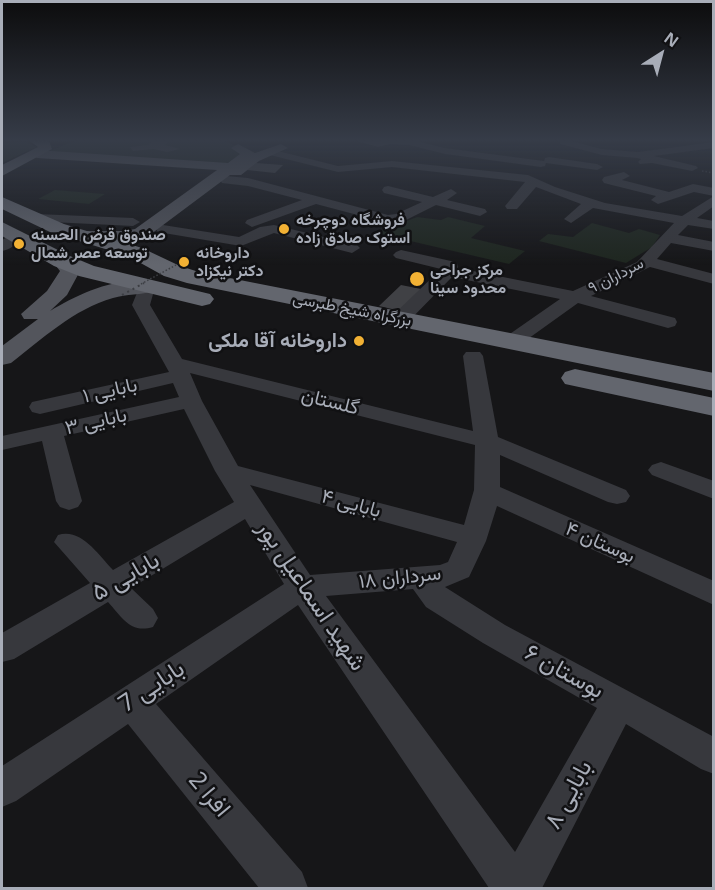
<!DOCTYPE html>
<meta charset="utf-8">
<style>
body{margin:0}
#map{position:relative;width:715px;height:890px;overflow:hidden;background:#161618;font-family:"Noto Sans",sans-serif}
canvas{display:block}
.frame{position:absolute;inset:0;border:3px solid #a8adb8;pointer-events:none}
.north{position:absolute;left:631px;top:24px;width:60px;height:60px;-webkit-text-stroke:4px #111113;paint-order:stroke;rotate:36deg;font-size:16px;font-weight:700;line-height:24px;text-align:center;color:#a8adb8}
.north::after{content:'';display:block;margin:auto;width:21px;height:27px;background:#a8adb8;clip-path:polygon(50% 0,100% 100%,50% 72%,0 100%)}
</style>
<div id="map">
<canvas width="715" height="890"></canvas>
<div class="frame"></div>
<div class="north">N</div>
</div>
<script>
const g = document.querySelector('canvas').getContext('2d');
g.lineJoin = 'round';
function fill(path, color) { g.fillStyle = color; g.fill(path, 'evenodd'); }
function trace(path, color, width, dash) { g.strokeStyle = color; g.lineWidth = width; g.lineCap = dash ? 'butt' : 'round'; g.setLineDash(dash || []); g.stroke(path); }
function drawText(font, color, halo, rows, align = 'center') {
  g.font = font + ' "Noto Sans",Vazirmatn,sans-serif'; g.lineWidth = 5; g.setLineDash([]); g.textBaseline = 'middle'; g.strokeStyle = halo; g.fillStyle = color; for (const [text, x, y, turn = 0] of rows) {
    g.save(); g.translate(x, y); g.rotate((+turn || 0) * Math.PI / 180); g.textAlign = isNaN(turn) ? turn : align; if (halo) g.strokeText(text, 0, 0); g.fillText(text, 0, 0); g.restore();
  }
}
fill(new Path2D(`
 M75,141H224L246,150L229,166L46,152Z
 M26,142L37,147L2,163V143Z
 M55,190L105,194L89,204L38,199Z
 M417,217L441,220L448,217L485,226L471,238L525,251L509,264L376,233Z
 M592,223L629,233L639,229L660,235L652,247L626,263L539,241L548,234L573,237Z`), '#1e261f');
fill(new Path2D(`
 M152,141H169L165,145L180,149L167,152L153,149L133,151L130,147L148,145Z
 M357,141H378L390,144L378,147Z
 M256,163L283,165L275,173L247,170Z
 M401,285L426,290L405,312L379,306Z`), '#404145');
trace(new Path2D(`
 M702,171L714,173`), '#3d3f44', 1.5, [1.5, 2]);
fill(new Path2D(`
 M380,141H416L445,148L544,161L545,158L549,157L597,164L603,167L597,170L546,163L545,166L541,167L445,154L409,145L385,144Z
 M560,141H571L602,149L638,152L714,142V148L654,156L696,166L698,168L692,171L652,163L640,164L638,162L641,159L637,158L602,155L560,144Z
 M270,149L338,166L392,161L528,175L555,187L605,203L682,216L714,196V206L697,218L714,221V229L688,225L678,235L714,242V251L671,243L657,259L714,274V284L650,267L591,296L675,318L677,322L675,326L668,328L578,303L518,346H504L501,342L504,338L560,299L452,277L406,324H392L390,320L392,316L441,269L396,258L393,255L396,252L401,250L451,261L457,263L458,268L573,291L637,262L674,223L593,208L571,223L564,219L581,204L536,187L517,209H507L505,206L525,182L392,167L338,172L266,154L265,152Z
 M624,172L630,176L622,180L669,192L693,184L714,188V196L694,192L658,204L651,200L656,196L604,183L602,180L604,177Z
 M226,176L248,178L388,215L396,214L422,202L384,193L382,190L384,187L388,186L433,197L451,189L457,193L447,200L485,209L487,212L480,216L436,205L404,221L388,223L316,204L252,227L245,223L247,220L302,200L248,186L222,183L220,180Z
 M36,214L133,218L140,222L133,226L31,221L29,218Z
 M163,225L239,237L260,227L274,225L357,245L360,248L352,253L274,233L241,246L158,232L156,229L158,226Z
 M16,232L23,236C18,243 10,250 2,251V240Z
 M147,282L153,283L155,287L150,305L182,359L473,431L463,356L466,352H480L483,356L498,437L626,490L630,496L626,502L617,504L608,502L500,455V487L714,581V605L497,506L486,541L469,577L445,587L505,625L714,737V774L701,769L626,724L542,888H489L298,605L156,704L302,872L308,888H259L128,724L16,801L2,807V766L284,584L245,519L131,588L153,609L158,618L153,627C130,634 122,617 108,602L14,659L2,662V633L90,583L54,542L58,535C82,528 98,555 113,570L234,502L215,471L184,409L64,436L82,501L78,507L69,510L60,507L56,501L42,441L2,450V436L179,397L173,383L40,414L32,412L29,407L32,402L169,372L132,305L141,283ZM190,373L475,445L474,490L464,525L238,466L202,401ZM250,485L457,542L448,562L440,565L310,575ZM413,589L426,607L483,643L597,708L515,852L326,596Z
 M661,462L714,481V499L652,475L648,470L652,465Z`), '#37383d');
fill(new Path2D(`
 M238,144L255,153L281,144L288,148L259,161L241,175H230L147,237L123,243L83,241L77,240L74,236L77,232L83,231H123L135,229L217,170L37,158L30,154L37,150L228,163L240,154L231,148Z
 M62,255L69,257L80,271L67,295L50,311C78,294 121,274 154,283L158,287L154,291C141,295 127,294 113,298C74,309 42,339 11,363L2,365V346L38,319H24L21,314L47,291L60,271L52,261L55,257Z`), '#53555c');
fill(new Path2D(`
 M30,141H49L52,149L2,176V165L38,147Z
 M2,197L64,224L142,248L180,266L199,272L714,373V391L187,283L164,276L128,256L50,232L2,209Z
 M2,222L70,256L94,266L210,294L214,299L210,304L202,306L79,276L54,266L2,236Z
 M575,369L714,398V416L565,384L561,378L565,372Z`), '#63666e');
trace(new Path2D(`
 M141,284L176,265`), '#3d3f44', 1.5, [1.5, 2]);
trace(new Path2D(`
 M122,295L144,283`), '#3d3f44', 2, [2, 4]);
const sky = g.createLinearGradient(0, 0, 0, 265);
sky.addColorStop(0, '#0c0c0d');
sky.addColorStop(0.53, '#363c48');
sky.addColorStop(1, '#363c4800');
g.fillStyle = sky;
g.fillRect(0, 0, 715, 265);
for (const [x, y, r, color] of [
 [284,229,6,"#f2b134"],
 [19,244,6,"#f2b134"],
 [184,262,6,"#f2b134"],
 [417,279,8,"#f2b134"],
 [359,341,6,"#f2b134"]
]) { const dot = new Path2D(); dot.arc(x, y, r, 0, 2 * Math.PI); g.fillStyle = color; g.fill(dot); trace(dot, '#111113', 2); }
drawText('bold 16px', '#a8adb8', '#111113', [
 ["فروشگاه دوچرخه",296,220],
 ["استوک صادق زاده",296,238],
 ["صندوق قرض الحسنه",31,235],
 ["توسعه عصر شمال",31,253],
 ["داروخانه",196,253],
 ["دکتر نیکزاد",196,271],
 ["مرکز جراحی",430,270],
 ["محدود سینا",430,288]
], 'left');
drawText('16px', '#a8adb8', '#111113', [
 ["سرداران ۹",616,276,-27],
 ["بزرگراه شیخ طبرسی",352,310,11]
]);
drawText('bold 20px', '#a8adb8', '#111113', [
 ["داروخانه آقا ملکی",347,341]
], 'right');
drawText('20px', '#a8adb8', '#111113', [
 ["بابایی ۱",110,391,-13],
 ["گلستان",330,402,14],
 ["بابایی ۳",96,422,-13],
 ["بابایی ۴",351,504,15],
 ["بوستان ۴",600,543,24],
 ["سرداران ۱۸",400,578,-6]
]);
drawText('24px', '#a8adb8', '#111113', [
 ["بابایی ۵",126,577,-30],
 ["شهید اسماعیل پور",311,596,56],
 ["بوستان ۶",564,672,29],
 ["بابایی 7",152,687,-34],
 ["افرا 2",209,795,50],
 ["بابایی ۸",569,795,-62]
]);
</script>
